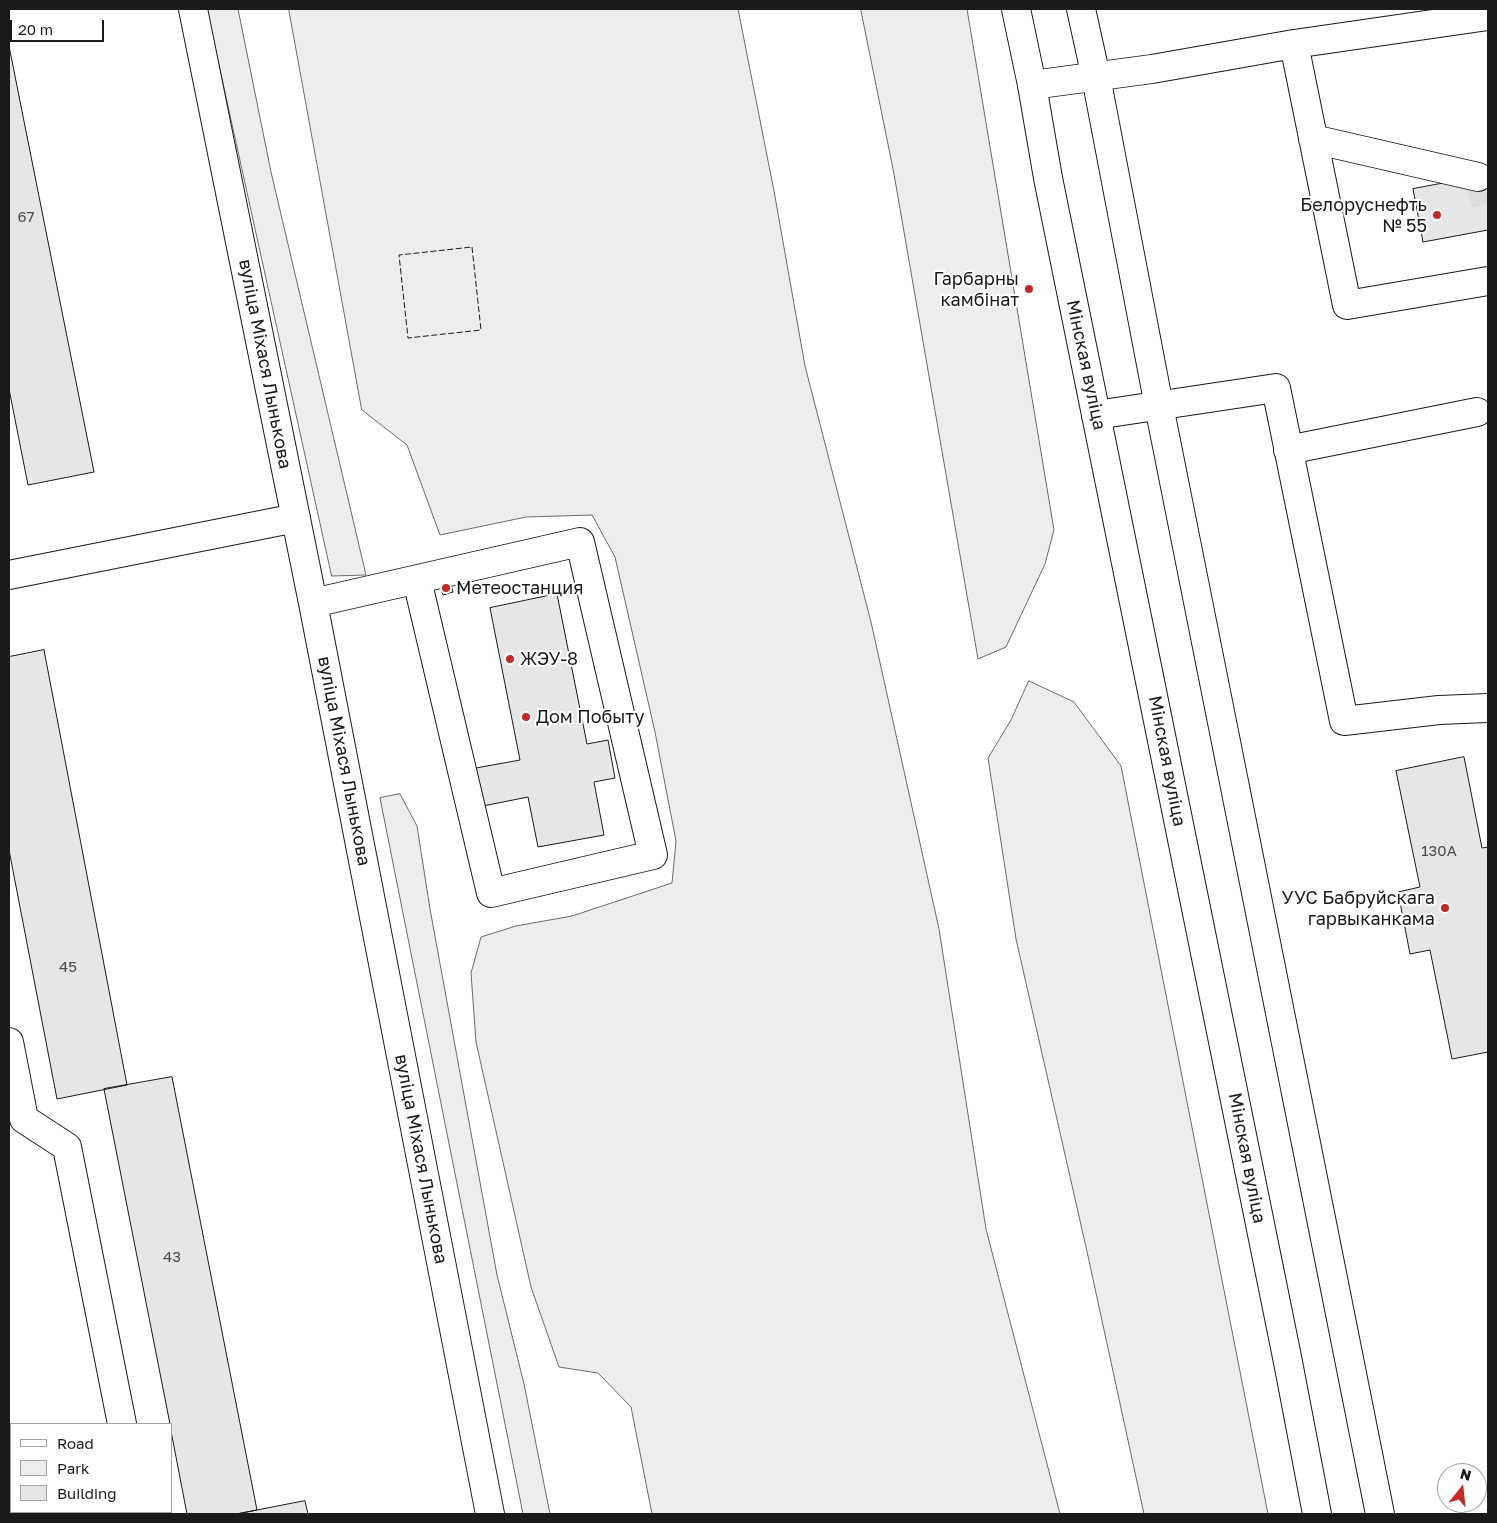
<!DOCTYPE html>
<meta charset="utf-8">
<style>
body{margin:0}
#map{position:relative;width:1497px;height:1523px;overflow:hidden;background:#fff;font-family:"Golos Text",sans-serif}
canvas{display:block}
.frame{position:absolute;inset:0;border:10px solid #1a1a1a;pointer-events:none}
.legend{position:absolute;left:10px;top:1423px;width:162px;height:90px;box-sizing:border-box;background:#fff;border:1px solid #a3a3a3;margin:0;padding:6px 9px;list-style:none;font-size:15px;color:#1a1a1a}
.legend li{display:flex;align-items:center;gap:10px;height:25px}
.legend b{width:25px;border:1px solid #a3a3a3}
.north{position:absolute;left:1437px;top:1463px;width:50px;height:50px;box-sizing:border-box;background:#fff;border:1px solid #a3a3a3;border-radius:50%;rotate:16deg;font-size:14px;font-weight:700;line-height:20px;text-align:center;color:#1a1a1a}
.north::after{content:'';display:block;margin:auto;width:18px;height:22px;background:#c62828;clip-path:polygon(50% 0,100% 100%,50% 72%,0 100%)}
.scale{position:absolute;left:10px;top:20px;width:94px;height:22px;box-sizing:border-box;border:2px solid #1a1a1a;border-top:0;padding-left:6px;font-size:15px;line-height:18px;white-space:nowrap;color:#1a1a1a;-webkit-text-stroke:4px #fff;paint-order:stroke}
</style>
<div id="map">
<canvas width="1497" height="1523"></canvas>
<div class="frame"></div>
<ul class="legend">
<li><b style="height:6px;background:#fff"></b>Road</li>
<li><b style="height:14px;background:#ededed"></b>Park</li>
<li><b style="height:14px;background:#e6e6e6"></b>Building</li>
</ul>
<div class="north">N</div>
<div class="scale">20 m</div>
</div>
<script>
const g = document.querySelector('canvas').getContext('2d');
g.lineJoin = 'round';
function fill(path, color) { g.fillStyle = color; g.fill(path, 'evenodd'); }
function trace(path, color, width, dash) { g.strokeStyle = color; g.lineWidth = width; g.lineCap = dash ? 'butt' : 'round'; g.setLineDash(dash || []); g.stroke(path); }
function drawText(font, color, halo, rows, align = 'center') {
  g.font = font + ' "Golos Text",sans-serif'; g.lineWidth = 4; g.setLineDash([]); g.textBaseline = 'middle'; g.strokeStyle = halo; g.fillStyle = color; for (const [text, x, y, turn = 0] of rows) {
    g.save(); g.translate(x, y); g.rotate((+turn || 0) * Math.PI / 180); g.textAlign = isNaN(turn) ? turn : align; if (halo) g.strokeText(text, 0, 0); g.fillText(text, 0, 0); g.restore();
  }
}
const green = new Path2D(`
 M207,9H238L271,172L366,575L332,576Z
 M289,9H738L774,191L805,366L871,622L939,929L986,1229L1060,1514H652L631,1407L598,1373L559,1367L531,1287L476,1042L471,973L481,937L516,926L572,916L672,883L676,841L655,732L615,557L592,515L526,517L440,535L407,445L362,410Z
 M861,9H967L1054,530L1045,564L1006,647L978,659L894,174Z
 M1029,681L1074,702L1121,766L1268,1514H1144L1086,1247L1016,939L988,758L1011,720Z
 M400,794L417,826L430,909L497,1275L524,1384L550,1514H523L380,798Z`);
fill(green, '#ededed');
trace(green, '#6a6a6a', 1);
const building = new Path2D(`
 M9,46L94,472L28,485L9,389Z
 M1488,175V230L1423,242L1413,189Z
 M450,581L453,592L443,595L439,584Z
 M557,594L587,744L608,740L615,778L594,782L604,835L538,847L528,797L483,806L476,768L520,760L490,608Z
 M44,650L127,1085L57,1099L9,850V657Z
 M1464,757L1482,848L1488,847V1052L1452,1059L1430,950L1410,954L1398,892L1420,887L1396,771Z
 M172,1077L257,1510L236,1514H187L171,1431V1424H170L104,1089Z
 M305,1501L308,1514H237L257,1510Z`);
fill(building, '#e6e6e6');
trace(building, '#1a1a1a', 1);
trace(new Path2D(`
 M1478,177L1488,211`), '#ddd', 28, [28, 14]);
const minor = new Path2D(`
 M193,9L313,603L490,1514
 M1294,44L1347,305L1488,281
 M1032,85L1152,69L1294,44L1488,16
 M1313,139L1478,177
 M1096,415L1276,388L1344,721L1439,710L1488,708
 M1288,450L1477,412
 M9,575L296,518
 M313,603L580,542L653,855L491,893L417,580
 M9,1042L24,1119L67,1147L122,1424
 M139,1512V1514`);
const major = new Path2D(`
 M1016,9L1032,85L1048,178L1288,1362L1317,1514
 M1081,9L1096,77L1159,406L1380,1514`);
trace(minor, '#1a1a1a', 30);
trace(major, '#1a1a1a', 30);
trace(minor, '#fff', 28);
trace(major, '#fff', 28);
trace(new Path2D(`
 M472,247L481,330L408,338L399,255Z`), '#1a1a1a', 1, [6, 2.5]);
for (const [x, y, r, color] of [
 [1437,215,5,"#c62828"],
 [1029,289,5,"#c62828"],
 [446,588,5,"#c62828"],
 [510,659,5,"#c62828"],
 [526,717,5,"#c62828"],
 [1445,908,5,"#c62828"]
]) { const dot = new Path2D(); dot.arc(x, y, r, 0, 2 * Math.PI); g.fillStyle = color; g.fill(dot); trace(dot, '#fff', 2); }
drawText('15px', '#4d4d4d', null, [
 ["67",26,217],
 ["130А",1439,851],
 ["45",68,967],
 ["43",172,1257]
]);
drawText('18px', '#1a1a1a', '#fff', [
 ["Белоруснефть",1427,205],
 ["№ 55",1427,226],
 ["Гарбарны",1019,279],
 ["камбінат",1019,300],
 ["Метеостанция",456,588,"left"],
 ["ЖЭУ-8",520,659,"left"],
 ["Дом Побыту",536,717,"left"],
 ["УУС Бабруйскага",1435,898],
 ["гарвыканкама",1435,919]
], 'right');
drawText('18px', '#1a1a1a', '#fff', [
 ["вуліца Міхася Лынькова",265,364,79],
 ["Мінская вуліца",1086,365,78],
 ["вуліца Міхася Лынькова",344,761,79],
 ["Мінская вуліца",1167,761,79],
 ["Мінская вуліца",1247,1158,79],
 ["вуліца Міхася Лынькова",421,1159,79]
]);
</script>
